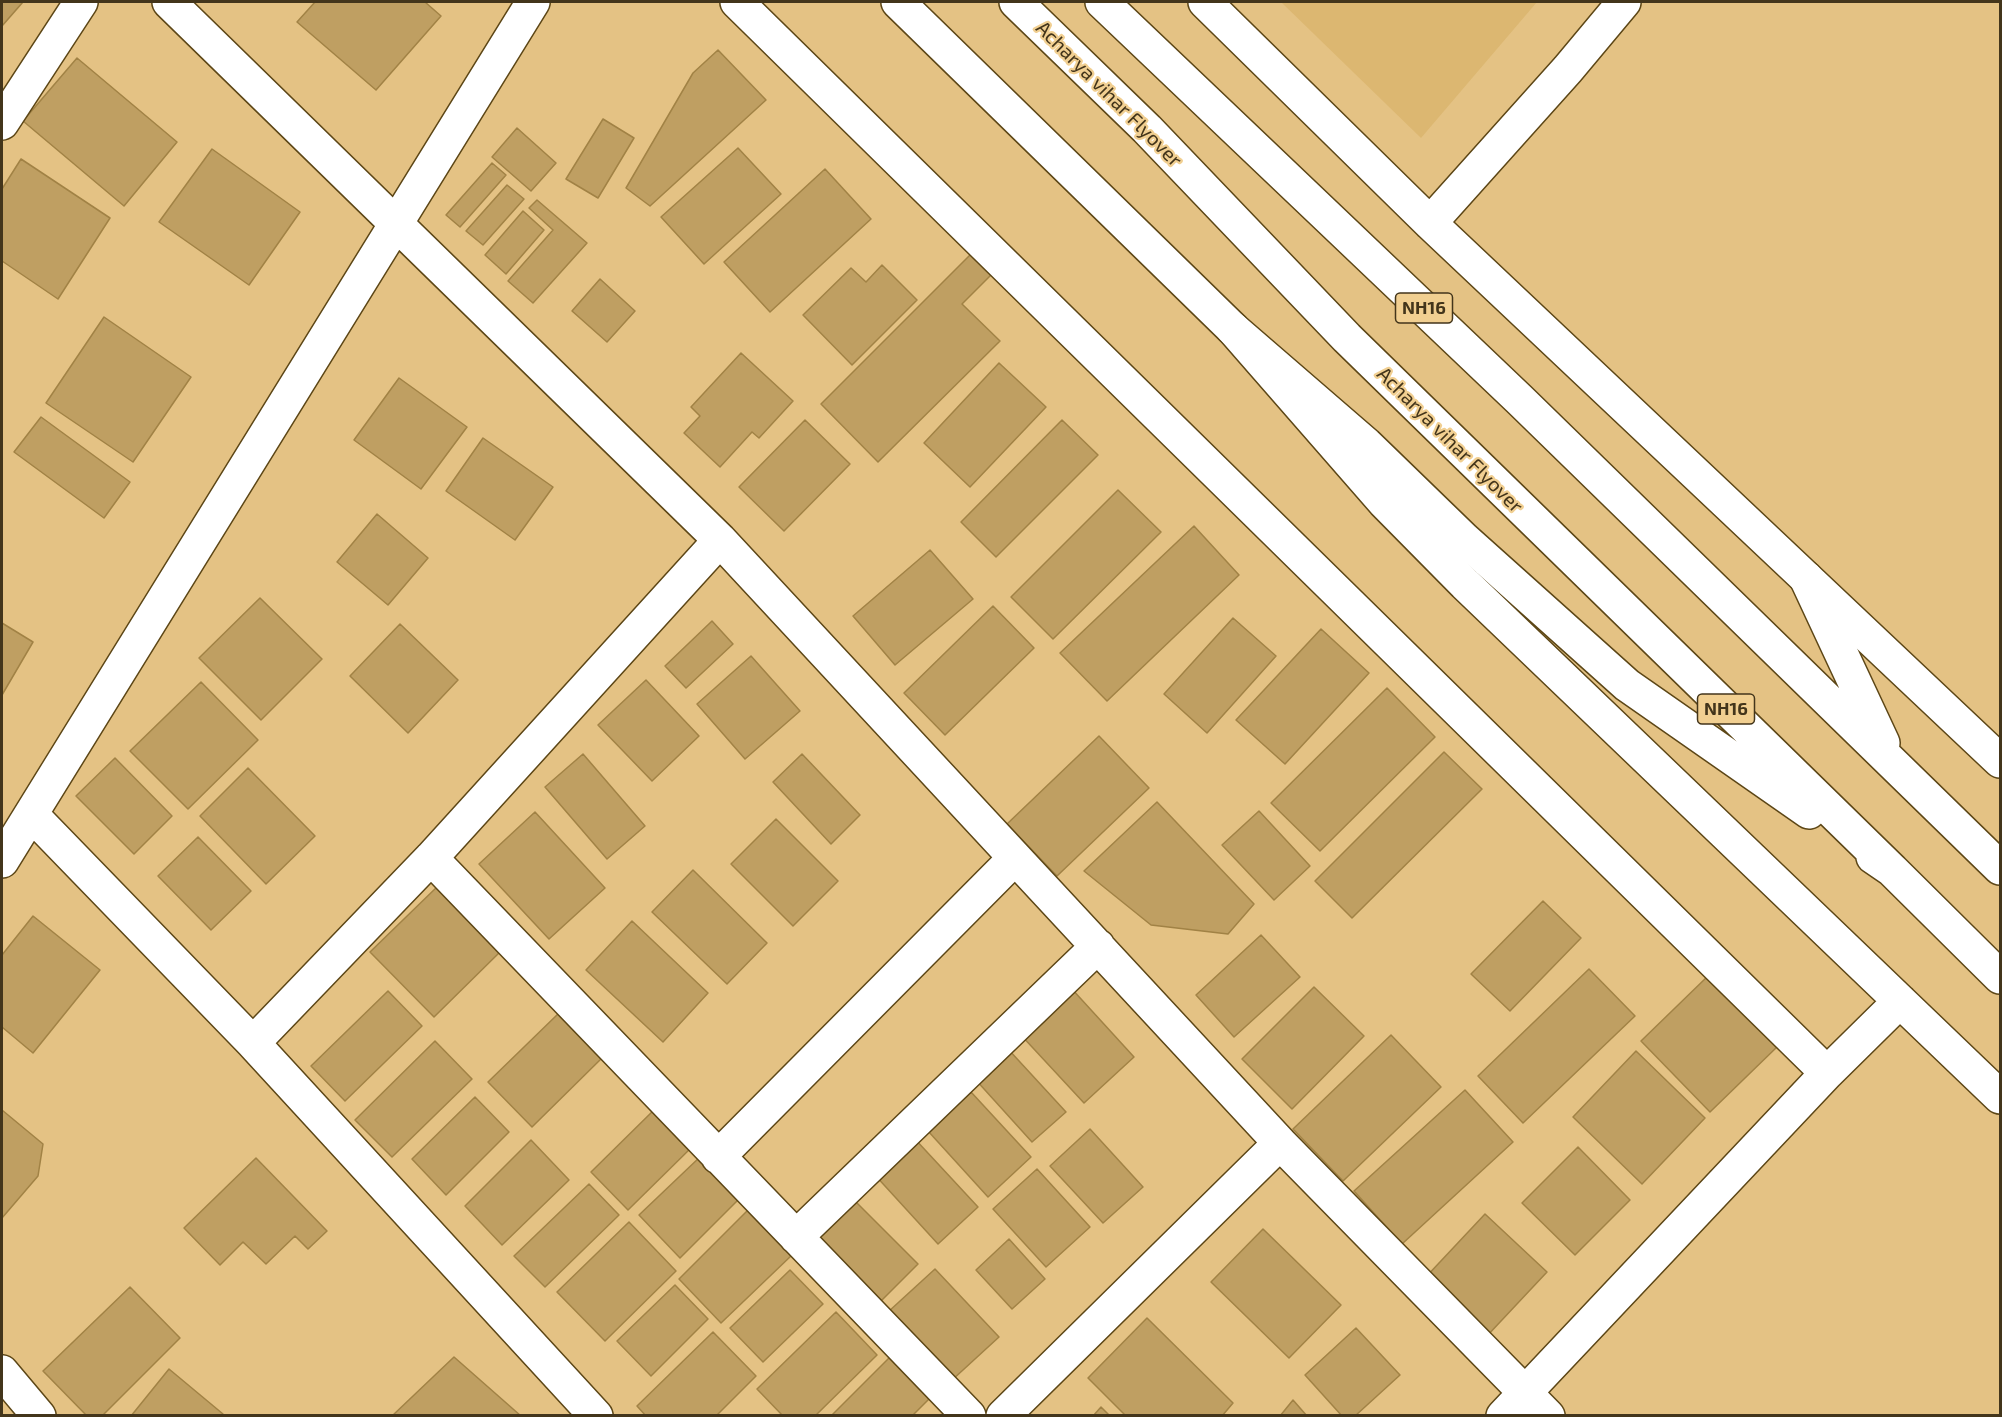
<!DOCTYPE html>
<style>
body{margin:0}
#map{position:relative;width:2002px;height:1417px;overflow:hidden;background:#e4c284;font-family:"Exo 2",sans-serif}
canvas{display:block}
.frame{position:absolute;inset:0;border:3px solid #43351b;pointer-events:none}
</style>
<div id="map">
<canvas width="2002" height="1417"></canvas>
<div class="frame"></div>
</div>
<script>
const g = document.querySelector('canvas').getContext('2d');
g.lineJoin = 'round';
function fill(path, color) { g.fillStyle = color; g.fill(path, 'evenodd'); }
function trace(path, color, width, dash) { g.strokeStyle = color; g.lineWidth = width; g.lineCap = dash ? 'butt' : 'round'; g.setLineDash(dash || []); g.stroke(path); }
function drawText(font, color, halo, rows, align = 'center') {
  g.font = font + ' "Exo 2",sans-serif'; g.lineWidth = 4.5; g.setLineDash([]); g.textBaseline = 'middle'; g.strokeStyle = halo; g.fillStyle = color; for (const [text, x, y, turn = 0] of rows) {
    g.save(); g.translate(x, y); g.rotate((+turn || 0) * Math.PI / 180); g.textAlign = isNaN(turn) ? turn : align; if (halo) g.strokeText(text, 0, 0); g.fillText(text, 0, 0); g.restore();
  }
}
fill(new Path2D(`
 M1281,2H1537L1421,138Z`), '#dcb771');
const building = new Path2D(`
 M2,2H23L2,26Z
 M315,2H425L441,16L376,90L297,22Z
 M718,50L766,100L650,206L626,188L693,73Z
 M77,58L177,142L124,206L23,121Z
 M603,119L634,138L598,198L566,179Z
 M517,128L556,163L531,191L492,157Z
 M738,148L781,194L704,264L661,217Z
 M212,149L300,212L249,285L159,222Z
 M21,159L110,218L58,299L2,261V189Z
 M492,163L506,175L460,227L446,215Z
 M825,169L871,219L770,312L724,262Z
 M507,185L524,199L483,245L466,231Z
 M537,200L587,243L533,303L508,281L553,230L529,208Z
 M523,211L544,230L506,274L485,255Z
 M975,250L996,270L962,304L1000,341L878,462L821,404Z
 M882,265L917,300L852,365L803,315L851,268L866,282Z
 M600,279L635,311L607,342L572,311Z
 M104,317L191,377L133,462L46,403Z
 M741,353L793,401L759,438L752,432L720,467L684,433L700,416L691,407Z
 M999,363L1046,407L970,487L924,443Z
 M399,378L467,427L421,489L354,440Z
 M41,417L130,482L104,518L14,452Z
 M805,420L850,464L784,531L739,487Z
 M1062,420L1098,455L996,557L961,522Z
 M483,438L553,487L515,540L446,491Z
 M1118,490L1161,532L1053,639L1011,597Z
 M377,514L428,558L388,605L337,562Z
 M1194,526L1239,575L1107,701L1060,653Z
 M930,550L973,599L895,665L853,616Z
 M260,598L322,659L261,720L199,658Z
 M993,606L1034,648L945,735L904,693Z
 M1233,618L1276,656L1207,733L1164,694Z
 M712,621L733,644L686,688L665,666Z
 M2,623L33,642L2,695Z
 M400,624L458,680L408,733L350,676Z
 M1321,629L1369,673L1285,764L1236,720Z
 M751,656L800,711L745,759L697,704Z
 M646,680L699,736L652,781L598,725Z
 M201,682L258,740L188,809L130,751Z
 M1387,688L1435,737L1320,851L1271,803Z
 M1099,736L1149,788L1057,876L1007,824Z
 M1444,752L1482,789L1352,918L1315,881Z
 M583,754L645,826L607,859L545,787Z
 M802,754L860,815L831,844L773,782Z
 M115,758L172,816L134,854L76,796Z
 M248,768L315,836L266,884L200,816Z
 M1157,802L1254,904L1228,934L1151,925L1084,871Z
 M1259,811L1310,866L1274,900L1222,845Z
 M535,812L605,888L549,939L479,864Z
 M776,819L838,881L793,926L731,864Z
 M198,837L251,891L211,930L158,876Z
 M693,870L767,943L727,984L652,912Z
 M439,885L502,950L434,1017L370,952Z
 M1543,901L1581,938L1510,1011L1471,974Z
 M33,916L100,970L33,1053L2,1027V955Z
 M632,921L708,993L663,1042L586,970Z
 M1261,935L1300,977L1234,1037L1196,995Z
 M1589,969L1635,1016L1523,1123L1478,1076Z
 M1709,975L1778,1046L1710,1112L1641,1041Z
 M1314,987L1364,1036L1292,1109L1242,1059Z
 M1071,988L1134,1057L1084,1103L1020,1034Z
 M388,991L422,1026L345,1101L311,1066Z
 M560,1012L603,1057L532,1127L488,1082Z
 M1391,1035L1441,1087L1343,1181L1293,1129Z
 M435,1041L472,1079L392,1157L355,1120Z
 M1008,1049L1066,1112L1032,1142L975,1079Z
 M1636,1051L1705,1118L1642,1184L1573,1117Z
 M1465,1090L1513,1142L1402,1244L1354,1191Z
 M971,1092L1031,1157L988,1197L928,1131Z
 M475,1097L509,1132L446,1195L412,1159Z
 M658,1106L695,1144L628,1210L591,1172Z
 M2,1110L43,1144L38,1176L2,1218Z
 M1090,1129L1143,1187L1103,1223L1050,1166Z
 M914,1138L978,1207L938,1244L874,1174Z
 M531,1140L569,1180L502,1245L465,1206Z
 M1578,1147L1630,1200L1575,1255L1522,1203Z
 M701,1156L741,1197L680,1258L639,1215Z
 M256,1158L327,1231L308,1249L295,1236L266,1264L243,1242L220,1265L184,1228Z
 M1037,1169L1090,1227L1046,1267L993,1209Z
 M589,1184L619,1215L545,1287L514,1256Z
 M853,1199L918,1264L878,1304L813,1239Z
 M748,1210L792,1255L721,1323L679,1279Z
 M1485,1214L1547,1272L1486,1337L1424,1279Z
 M629,1222L676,1271L605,1341L557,1292Z
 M1263,1229L1341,1305L1289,1358L1211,1282Z
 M1009,1239L1045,1279L1012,1309L976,1270Z
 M935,1269L999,1337L951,1381L888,1312Z
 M790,1270L823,1304L763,1362L730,1328Z
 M675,1285L708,1319L651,1376L617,1341Z
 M130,1287L180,1338L102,1416H87L43,1371Z
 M836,1312L877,1355L815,1416H783L757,1389Z
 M1147,1318L1233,1403L1222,1416H1126L1088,1378Z
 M1356,1328L1400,1375L1355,1416H1342L1305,1375Z
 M713,1332L756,1376L716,1416H646L637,1406Z
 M892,1355L932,1396L912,1416H831Z
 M454,1357L521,1416H392Z
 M169,1369L223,1414L221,1416H131Z
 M1293,1400L1307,1416H1280Z
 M1101,1407L1110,1416H1093Z`);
fill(building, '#bf9f62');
trace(building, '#a18245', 1.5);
const minor = new Path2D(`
 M169,2L720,540L1280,1143L1548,1416
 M737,2L1827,1073L1503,1416
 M898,2L1233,329L1384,502L1465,584L2000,1097
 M1205,2L1430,223L2000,761
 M2,123L81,2
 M1430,223L1568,69L1624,2
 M32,815L253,1043L596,1416
 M431,858L969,1416
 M2,861L533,2
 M253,1043L431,858L720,540
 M1827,1073L1900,1001
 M718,1157L1015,858
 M796,1237L1098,946
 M2,1372L39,1416
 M1003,1416L1280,1143`);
const highway = new Path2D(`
 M1016,2L1147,129L1347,338L1892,870
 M1102,2L1520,400L2000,868
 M1233,329L1366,444L1464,539L1627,685L1809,812
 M1806,578L1883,743
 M1873,857L1892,870L2000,977`);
trace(minor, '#5c4616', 36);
trace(highway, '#5c4616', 36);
trace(minor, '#fff', 33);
trace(highway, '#fff', 33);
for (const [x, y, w] of [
 [1424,308,57],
 [1726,709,57]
]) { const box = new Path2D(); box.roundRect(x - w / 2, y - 15, w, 30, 4.5); g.fillStyle = '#f1cf91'; g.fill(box); trace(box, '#43351b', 1.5); }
drawText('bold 18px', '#43351b', null, [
 ["NH16",1424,308],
 ["NH16",1726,709]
]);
drawText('20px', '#43351b', '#f1cf91', [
 ["Acharya vihar Flyover",1109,94,45],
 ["Acharya vihar Flyover",1450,440,45]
]);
</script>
